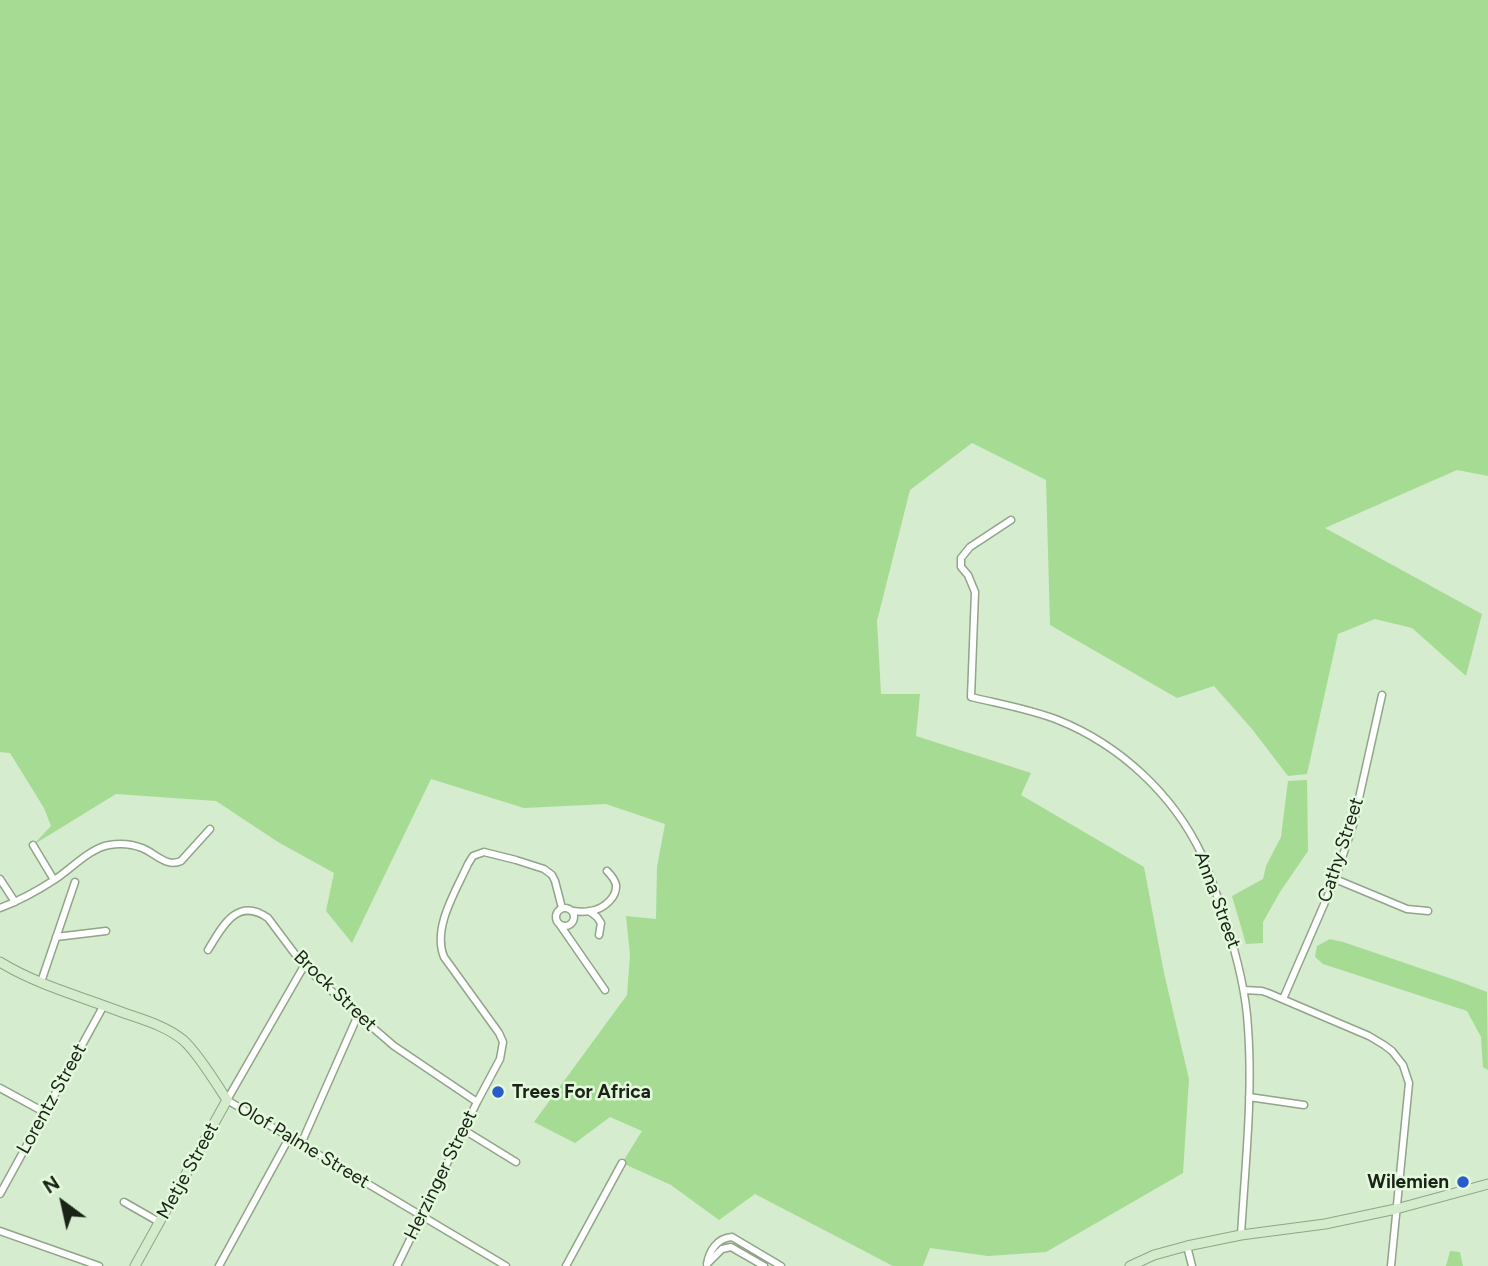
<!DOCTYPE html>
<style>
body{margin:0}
#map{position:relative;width:1488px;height:1266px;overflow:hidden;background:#d5ecce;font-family:Figtree,sans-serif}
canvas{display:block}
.north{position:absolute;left:28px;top:1168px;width:70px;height:70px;-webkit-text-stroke:5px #e3f9db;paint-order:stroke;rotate:327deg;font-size:19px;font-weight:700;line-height:28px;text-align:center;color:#1b2318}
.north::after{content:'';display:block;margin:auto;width:24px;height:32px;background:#1b2318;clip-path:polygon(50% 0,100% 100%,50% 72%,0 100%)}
</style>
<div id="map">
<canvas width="1488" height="1266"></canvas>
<div class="north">N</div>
</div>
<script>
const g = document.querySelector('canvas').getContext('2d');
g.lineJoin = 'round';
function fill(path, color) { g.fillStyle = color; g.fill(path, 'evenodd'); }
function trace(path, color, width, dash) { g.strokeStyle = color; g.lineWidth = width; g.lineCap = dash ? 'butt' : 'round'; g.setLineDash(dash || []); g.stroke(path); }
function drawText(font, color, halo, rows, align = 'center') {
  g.font = font + ' Figtree,sans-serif'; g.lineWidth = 5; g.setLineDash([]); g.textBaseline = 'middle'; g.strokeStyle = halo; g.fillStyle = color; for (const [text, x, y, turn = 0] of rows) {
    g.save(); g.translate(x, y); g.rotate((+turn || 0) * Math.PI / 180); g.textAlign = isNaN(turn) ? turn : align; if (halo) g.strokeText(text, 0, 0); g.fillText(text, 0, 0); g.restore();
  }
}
fill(new Path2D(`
 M0,0H1488V476L1457,470L1325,528L1482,614L1466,676L1412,628L1375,619L1338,634L1307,774L1288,776L1252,729L1214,686L1177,698L1050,625L1046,480L972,443L910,490L877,621L881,694H920L916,736L1031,773L1021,795L1144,867L1164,973L1189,1079L1183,1173L1046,1252L988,1256L930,1248L923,1266H893L755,1194L719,1220L671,1185L622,1163L642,1131L610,1117L575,1143L534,1122L627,995L630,955L626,916L656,919L657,867L665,824L606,804L524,808L431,779L352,943L326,911L334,873L278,842L216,801L116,794L33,845L51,826L44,808L10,753L0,752Z
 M1307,780L1308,851L1280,892L1263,922V943L1246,944L1232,896L1263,879L1266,866L1281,837L1288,781Z
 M1330,939L1343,942L1458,981L1487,992L1488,1070L1483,1067L1481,1037L1467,1011L1323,964L1315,957L1317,946Z
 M1450,1251L1460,1252L1463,1266H1446Z`), '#a6db94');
const street = new Path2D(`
 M1011,520L970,547L961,558V567L968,575L975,592L971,697C1000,704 1030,709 1058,720C1120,745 1173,794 1202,855C1211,876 1218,898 1225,920C1237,956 1246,990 1248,1028C1253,1097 1245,1167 1241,1235
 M33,845L54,880
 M0,879L15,902
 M1335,879L1407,909L1428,911
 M556 917a9 9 0 1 1 18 0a9 9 0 1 1-18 0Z
 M0,908C19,901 37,891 54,880C70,870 90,848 109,845C120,843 132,844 142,848C155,853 167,868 181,861L210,829
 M573,911C580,912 588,912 595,910C605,907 617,897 616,885C615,880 611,875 607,871
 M589,911L597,917L601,923L599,935
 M560,925L605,990
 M56,937L106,931
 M208,950C222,927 237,896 268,918L304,966L358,1015L394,1046L477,1102
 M304,966L227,1100L506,1266
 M41,982L75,882
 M1244,990L1262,991L1268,993L1369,1036L1384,1045L1392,1051L1403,1065L1409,1083L1391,1266
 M1283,999L1335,879L1353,825L1382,695
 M0,1088L44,1112
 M1249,1097L1304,1105
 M464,1130L516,1162
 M301,1144L358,1015
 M0,1194L104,1005
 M124,1202L159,1222
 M0,1231L99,1266
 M1187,1246L1192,1266
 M707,1264C709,1251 717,1238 732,1237L781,1266
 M707,1264L722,1249L731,1247L764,1266
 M219,1266L289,1138
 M397,1266L477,1102L500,1059L503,1042L499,1033L444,957C432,928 456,891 468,864L473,856L484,852L516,860L544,869L552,875L555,881L562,908
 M566,1266L622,1163`);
const secondary = new Path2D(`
 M0,962C35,984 85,998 124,1013C144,1020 166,1026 183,1040C197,1052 216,1083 227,1100L135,1266
 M1130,1266L1154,1255L1187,1246L1241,1235L1325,1224L1396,1209L1488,1184`);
trace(street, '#90a589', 9);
trace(secondary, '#90a589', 11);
trace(street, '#fff', 6);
trace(secondary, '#d4eccb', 9);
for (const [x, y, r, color] of [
 [498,1092,7,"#285cca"],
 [1463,1182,7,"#285cca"]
]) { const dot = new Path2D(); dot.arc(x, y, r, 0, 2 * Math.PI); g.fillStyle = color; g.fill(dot); trace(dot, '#e3f9db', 2.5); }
drawText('19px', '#1b2318', '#e3f9db', [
 ["Cathy Street",1341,850,-72],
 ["Anna Street",1217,900,70],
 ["Brock Street",335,991,44],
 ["Lorentz Street",52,1099,-61],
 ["Olof Palme Street",303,1145,31],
 ["Metje Street",188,1171,-61],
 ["Herzinger Street",441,1175,-64]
]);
drawText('bold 19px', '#1b2318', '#e3f9db', [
 ["Trees For Africa",512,1092],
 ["Wilemien",1449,1182,"right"]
], 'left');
</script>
